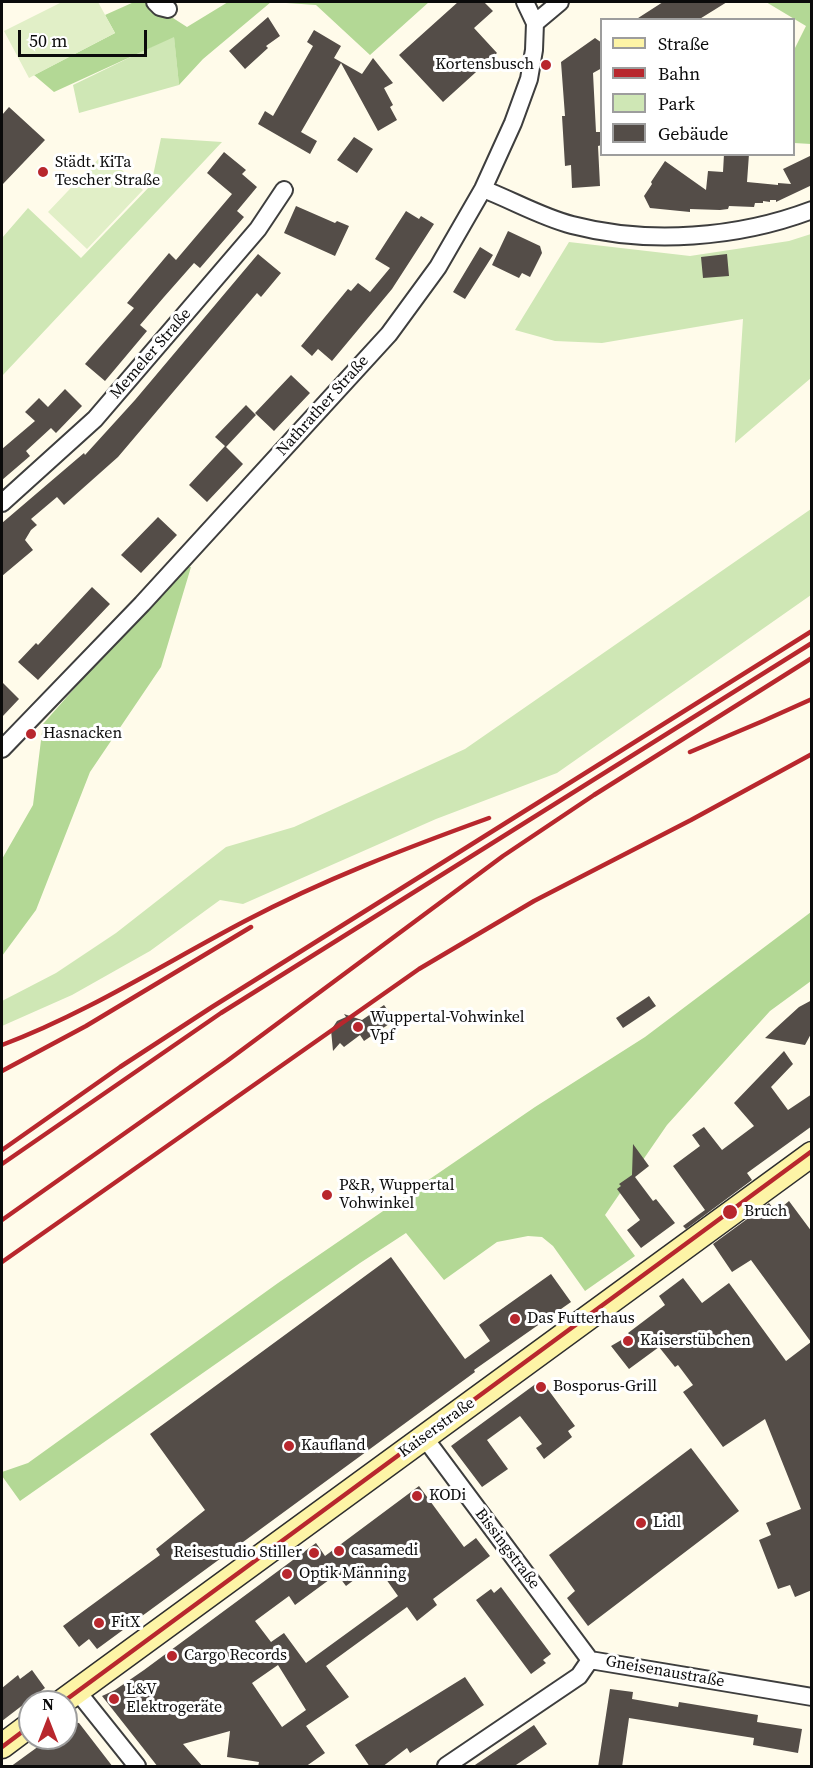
<!DOCTYPE html>
<meta charset="utf-8">
<style>
body{margin:0}
#map{position:relative;width:813px;height:1768px;overflow:hidden;background:#fffbea;font-family:"Source Serif 4",serif}
canvas{display:block}
.frame{position:absolute;inset:0;border:3px solid #0b0b0b;pointer-events:none}
.legend{position:absolute;left:600px;top:18px;width:195px;height:138px;box-sizing:border-box;background:#fff;border:2px solid #9d9d9d;margin:0;padding:8px 10px;list-style:none;font-size:18px;color:#0b0b0b}
.legend li{display:flex;align-items:center;gap:12px;height:30px}
.legend b{width:30px;border:2px solid #9d9d9d}
.north{position:absolute;left:18px;top:1690px;width:60px;height:60px;box-sizing:border-box;background:#fff;border:2px solid #9d9d9d;border-radius:50%;rotate:0deg;font-size:16px;font-weight:700;line-height:24px;text-align:center;color:#0b0b0b}
.north::after{content:'';display:block;margin:auto;width:21px;height:27px;background:#b8272d;clip-path:polygon(50% 0,100% 100%,50% 72%,0 100%)}
.scale{position:absolute;left:18px;top:30px;width:129px;height:27px;box-sizing:border-box;border:3px solid #0b0b0b;border-top:0;padding-left:8px;font-size:18px;line-height:21px;white-space:nowrap;color:#0b0b0b;-webkit-text-stroke:4px #fff;paint-order:stroke}
</style>
<div id="map">
<canvas width="813" height="1768"></canvas>
<div class="frame"></div>
<ul class="legend">
<li><b style="height:8px;background:#fdf4a6"></b>Straße</li>
<li><b style="height:8px;background:#b8272d"></b>Bahn</li>
<li><b style="height:16px;background:#cfe7b5"></b>Park</li>
<li><b style="height:16px;background:#544d48"></b>Gebäude</li>
</ul>
<div class="north">N</div>
<div class="scale">50 m</div>
</div>
<script>
const g = document.querySelector('canvas').getContext('2d');
g.lineJoin = 'round';
function fill(path, color) { g.fillStyle = color; g.fill(path, 'evenodd'); }
function trace(path, color, width, dash) { g.strokeStyle = color; g.lineWidth = width; g.lineCap = dash ? 'butt' : 'round'; g.setLineDash(dash || []); g.stroke(path); }
function drawText(font, color, halo, rows, align = 'center') {
  g.font = font + ' "Source Serif 4",serif'; g.lineWidth = 6; g.setLineDash([]); g.textBaseline = 'middle'; g.strokeStyle = halo; g.fillStyle = color; for (const [text, x, y, turn = 0] of rows) {
    g.save(); g.translate(x, y); g.rotate((+turn || 0) * Math.PI / 180); g.textAlign = isNaN(turn) ? turn : align; if (halo) g.strokeText(text, 0, 0); g.fillText(text, 0, 0); g.restore();
  }
}
fill(new Path2D(`
 M174,36L179,85L79,113L73,85Z
 M161,138L222,142L2,376V238L28,208L81,258L151,185Z
 M811,234V378L735,443L743,319L602,343L555,341L515,330L569,242L690,256L789,241Z
 M811,509V595L557,773L436,819L243,904L220,900L150,951L72,995L2,1026V1001L56,973L116,933L226,847L294,827L465,749Z`), '#cfe7b5');
fill(new Path2D(`
 M134,2H148L187,27L228,2H429L370,55L316,5L271,2L203,59L179,85L174,37L54,92L34,75L115,33L105,15Z
 M766,2H811V144L794,143V50L806,26Z
 M183,565L191,567L161,667L90,772L36,910L2,956V859L33,805L43,724Z
 M811,912V981L770,1011L667,1125L605,1215L635,1256L585,1291L553,1246L542,1237L528,1236L497,1242L444,1280L406,1233L360,1263L20,1501L2,1476V1472L28,1463L278,1283L535,1107L645,1037Z`), '#b3d895');
fill(new Path2D(`
 M62,2H98L115,33L29,78L4,31Z
 M104,153L143,190L87,249L48,212Z`), '#e1efc7');
fill(new Path2D(`
 M458,2H484L493,11L474,28L497,53L443,102L399,55Z
 M663,2H727L698,20H635Z
 M268,17L280,36L266,46L268,48L245,69L229,51Z
 M314,30L341,46L334,58L362,74L373,58L393,83L384,88L393,105L390,107L397,120L378,131L341,63L301,132L317,141L310,154L258,124L265,111L273,116L313,46L307,42Z
 M595,38L602,43V68L593,73L596,132H602V145L598,146L600,186L572,188L571,165L565,166L562,116H565L561,62Z
 M9,107L45,140L2,185V115Z
 M354,137L373,149L357,173L337,160Z
 M224,152L246,170L242,174L257,187L237,211L244,217L200,268L194,263L164,297L140,325L147,331L105,381L85,364L134,308L127,303L169,253L176,260L232,194L207,173Z
 M724,154H749L747,182L778,185V183L791,184L783,169L812,155V185L776,202V200H770V202L763,201V203H755L754,207L729,206L728,209L720,210L690,209V212L650,208L644,196L652,184L651,182L665,161L706,190L708,171L723,172Z
 M296,206L335,223L337,221L349,226L335,256L284,233Z
 M406,211L419,219L421,216L434,224L392,289L332,361L318,349L312,356L301,346L348,289L351,291L358,283L370,292L390,268L375,259Z
 M508,231L540,246L542,253L530,277L522,273L519,278L492,265Z
 M480,247L493,255L465,299L453,292Z
 M258,254L281,273L261,297L257,293L118,457L64,505L57,497L31,519L37,525L31,530L25,540L33,550L2,576V523L84,453L85,455L135,400Z
 M727,254L729,276L703,278L701,257Z
 M291,375L310,393L274,431L255,413Z
 M65,389L82,406L56,433L51,428L26,451L30,456L2,480V449L35,421L25,412L39,398L48,407Z
 M246,405L256,415L226,447L243,464L207,502L189,485L225,446L215,437Z
 M158,517L177,535L141,573L121,555Z
 M92,587L110,604L38,680L18,662L36,643L38,645Z
 M2,682L19,699L2,717Z
 M649,996L656,1006L623,1028L616,1018Z
 M812,1000V1032L805,1045L765,1038L799,1007Z
 M384,1005L395,1020L364,1041L360,1035L344,1047L340,1043L333,1051L331,1030L337,1021L346,1017L344,1014L362,1020Z
 M784,1051L793,1064L771,1087L788,1110L812,1094V1126L747,1173L752,1180L686,1229L683,1226L705,1210L673,1166L700,1146L692,1135L704,1127L722,1150L754,1126L734,1103Z
 M633,1144L649,1166L635,1177L653,1201L656,1199L675,1223L641,1248L627,1230L640,1220L617,1189L621,1186L619,1184L632,1175Z
 M789,1201L812,1232V1590L795,1597L790,1585L778,1589L759,1540L771,1535L766,1523L801,1509L765,1419L723,1447L683,1392L693,1385L678,1365L675,1367L659,1347L629,1369L611,1346L630,1335L628,1333L665,1305L659,1296L683,1278L702,1303L729,1283L786,1361L811,1342L751,1260L732,1272L713,1244L769,1203L776,1212Z
 M391,1257L465,1359L490,1341L479,1325L551,1274L571,1302L474,1370L475,1372L97,1649L89,1639L79,1647L63,1626L160,1555L156,1549L205,1510L150,1434Z
 M541,1380L575,1426L568,1431L572,1437L544,1459L536,1448L542,1444L520,1416L487,1440L508,1469L482,1487L451,1446Z
 M691,1448L739,1511L588,1626L567,1598L575,1591L549,1555Z
 M419,1486L464,1547L476,1538L490,1556L433,1599L437,1605L417,1621L407,1607L326,1666L349,1697L306,1726L325,1753L305,1767H258L259,1762L227,1757L230,1731L183,1744L203,1767H158L102,1696L115,1690L144,1670L316,1543L325,1556ZM367,1570L373,1578L381,1572L398,1596L306,1663L284,1633L271,1642L255,1621L289,1596L295,1605L337,1574L346,1586ZM278,1665L306,1710L282,1727L252,1683Z
 M501,1587L551,1654L543,1660L546,1663L531,1674L476,1600L491,1589L494,1593Z
 M32,1670L45,1688L2,1721V1688L18,1675L20,1679Z
 M465,1677L484,1705L410,1753L407,1748L382,1767H370L355,1745Z
 M610,1689L633,1692L632,1699L678,1707L679,1702L758,1715L757,1722L802,1729L798,1753L753,1745L754,1738L629,1718L622,1767H598Z
 M72,1722L79,1723L113,1767H10L50,1738H66V1726Z
 M534,1725L547,1744L513,1767H472Z`), '#544d48');
const street = new Path2D(`
 M155,2L160,7L168,9
 M535,23L560,2
 M483,189C512,200 541,217 572,225C649,245 738,238 812,210
 M2,503L95,419L258,229L284,190
 M2,749L142,604L389,334L438,267L483,189L513,123L529,79L534,50L535,23L525,2
 M424,1437L590,1660
 M590,1660L812,1697
 M77,1691L137,1766
 M446,1766L579,1676L590,1660`);
const secondary = new Path2D(`
 M62,1702L812,1154
 M2,1746L30,1725`);
trace(street, '#3e3e3e', 20);
trace(secondary, '#2d2d2d', 27);
trace(street, '#fff', 16);
trace(secondary, '#fdf4a6', 24);
trace(new Path2D(`
 M690,752L763,721L812,699
 M2,1045C87,1013 165,963 245,921C323,880 406,848 489,818
 M2,1071L86,1026L251,927
 M2,1150L120,1067L212,1007L812,631
 M2,1164L221,1013L812,643
 M2,1220L227,1061L503,856L594,795L812,658
 M2,1262L419,969L534,901L691,820L812,754
 M63,1702L812,1151
 M2,1747L30,1726`), '#b8272d', 4.5);
for (const [x, y, r, color] of [
 [546,65,6,"#b8272d"],
 [43,172,6,"#b8272d"],
 [31,734,6,"#b8272d"],
 [358,1027,6,"#b8272d"],
 [327,1195,6,"#b8272d"],
 [730,1212,8,"#b8272d"],
 [515,1319,6,"#b8272d"],
 [628,1341,6,"#b8272d"],
 [541,1387,6,"#b8272d"],
 [289,1446,6,"#b8272d"],
 [417,1496,6,"#b8272d"],
 [641,1523,6,"#b8272d"],
 [339,1551,6,"#b8272d"],
 [314,1553,6,"#b8272d"],
 [287,1574,6,"#b8272d"],
 [99,1623,6,"#b8272d"],
 [172,1656,6,"#b8272d"],
 [114,1699,6,"#b8272d"]
]) { const dot = new Path2D(); dot.arc(x, y, r, 0, 2 * Math.PI); g.fillStyle = color; g.fill(dot); trace(dot, '#fff', 2); }
drawText('16px', '#0b0b0b', '#fff', [
 ["Kortensbusch",534,65,"right"],
 ["Städt. KiTa",55,163],
 ["Tescher Straße",55,181],
 ["Hasnacken",43,734],
 ["Wuppertal-Vohwinkel",370,1018],
 ["Vpf",370,1036],
 ["P&R, Wuppertal",339,1186],
 ["Vohwinkel",339,1204],
 ["Bruch",744,1212],
 ["Das Futterhaus",527,1319],
 ["Kaiserstübchen",640,1341],
 ["Bosporus-Grill",553,1387],
 ["Kaufland",301,1446],
 ["KODi",429,1496],
 ["Lidl",653,1523],
 ["casamedi",351,1551],
 ["Reisestudio Stiller",302,1553,"right"],
 ["Optik Männing",299,1574],
 ["FitX",111,1623],
 ["Cargo Records",184,1656],
 ["L&V",126,1690],
 ["Elektrogeräte",126,1708]
], 'left');
drawText('16px', '#0b0b0b', '#fff', [
 ["Memeler Straße",151,354,-49],
 ["Nathrather Straße",323,406,-48],
 ["Kaiserstraße",437,1428,-36],
 ["Bissingstraße",507,1549,53],
 ["Gneisenaustraße",665,1672,10]
]);
</script>
